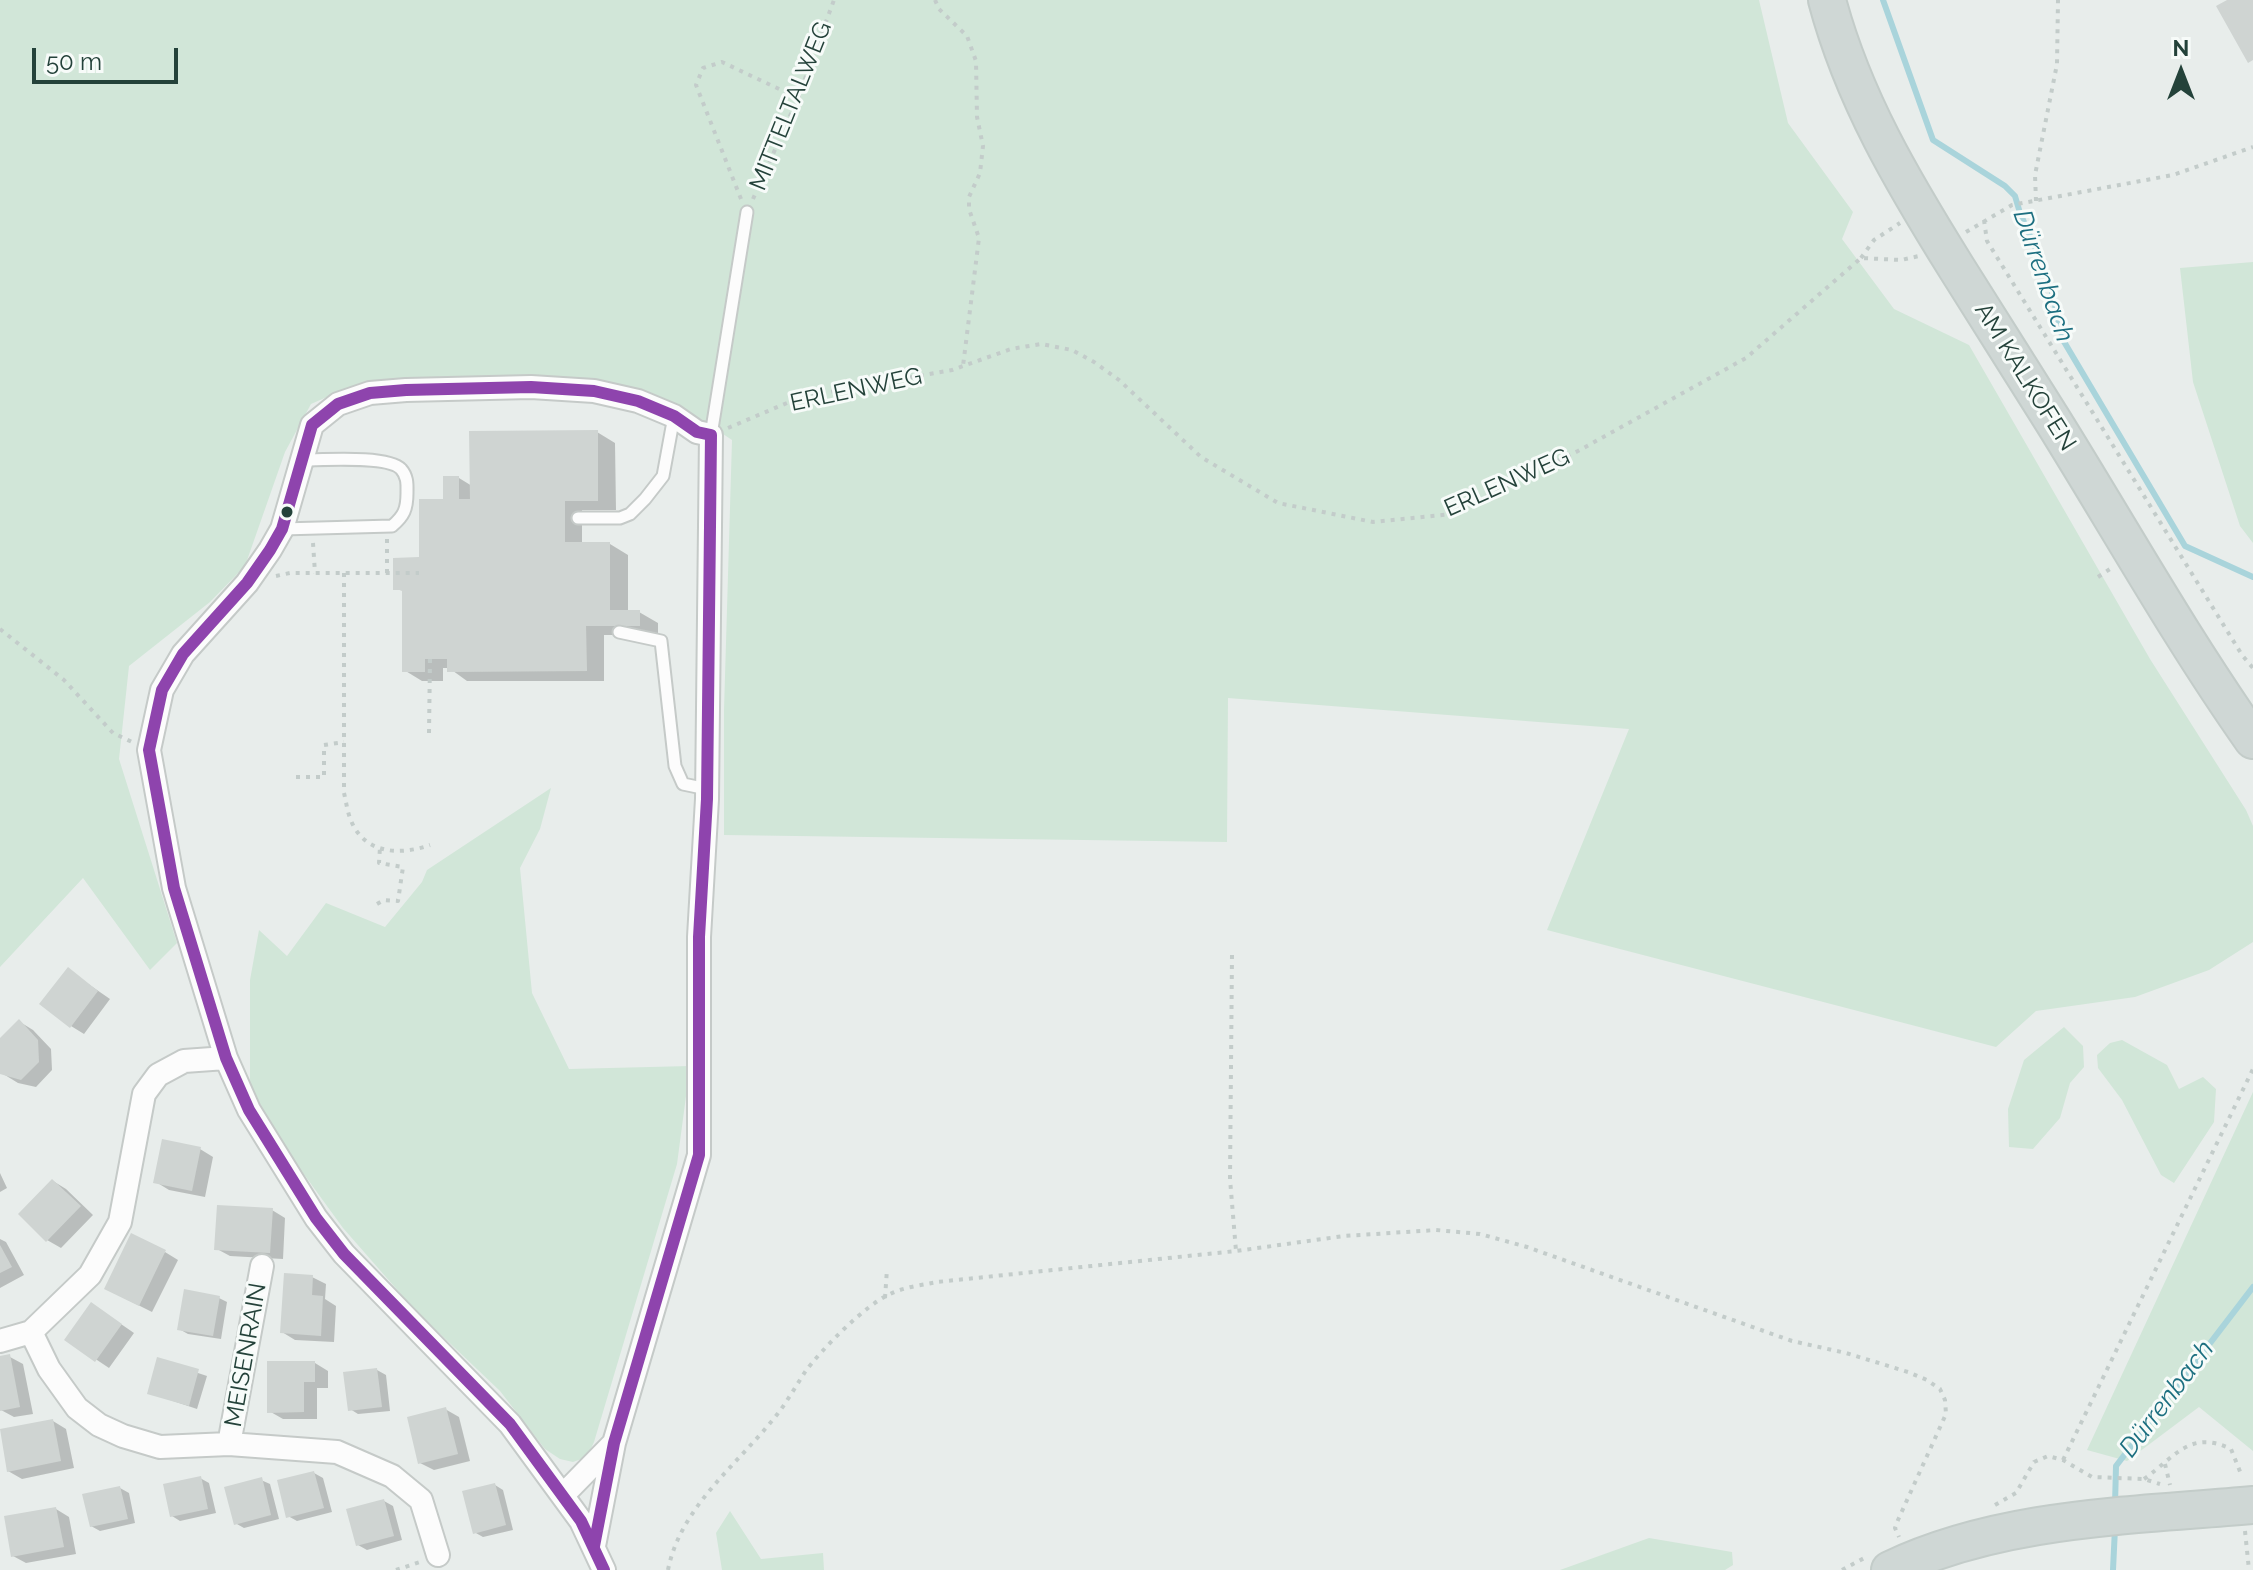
<!DOCTYPE html>
<meta charset="utf-8">
<style>
body{margin:0}
#map{position:relative;width:2253px;height:1570px;overflow:hidden;background:#e8edeb;font-family:Raleway,sans-serif}
canvas{display:block}
.north{position:absolute;left:2141px;top:32px;width:80px;height:80px;-webkit-text-stroke:6px #f7fbf9;paint-order:stroke;rotate:0deg;font-size:22px;font-weight:700;line-height:32px;text-align:center;color:#24423a}
.north::after{content:'';display:block;margin:auto;width:28px;height:36px;background:#24423a;clip-path:polygon(50% 0,100% 100%,50% 72%,0 100%)}
.scale{position:absolute;left:32px;top:48px;width:146px;height:36px;box-sizing:border-box;border:4px solid #24423a;border-top:0;padding-left:10px;font-size:24px;line-height:28px;white-space:nowrap;color:#24423a;-webkit-text-stroke:6px #f7fbf9;paint-order:stroke}
</style>
<div id="map">
<canvas width="2253" height="1570"></canvas>
<div class="north">N</div>
<div class="scale">50 m</div>
</div>
<script>
const g = document.querySelector('canvas').getContext('2d');
g.lineJoin = 'round';
function fill(path, color) { g.fillStyle = color; g.fill(path, 'evenodd'); }
function trace(path, color, width, dash) { g.strokeStyle = color; g.lineWidth = width; g.lineCap = dash ? 'butt' : 'round'; g.setLineDash(dash || []); g.stroke(path); }
function drawText(font, color, halo, rows, align = 'center') {
  g.font = font + ' Raleway,sans-serif'; g.lineWidth = 6; g.setLineDash([]); g.textBaseline = 'middle'; g.strokeStyle = halo; g.fillStyle = color; for (const [text, x, y, turn = 0] of rows) {
    g.save(); g.translate(x, y); g.rotate((+turn || 0) * Math.PI / 180); g.textAlign = isNaN(turn) ? turn : align; if (halo) g.strokeText(text, 0, 0); g.fillText(text, 0, 0); g.restore();
  }
}
fill(new Path2D(`
 M0,0H1759L1788,123L1853,212L1842,239L1894,309L1969,345L2150,659L2246,810L2253,826V942L2209,970L2135,997L2036,1011L1996,1047L1547,930L1629,729L1228,698L1227,842L724,835V710L732,440L702,420L650,393L581,380L403,383L345,389L311,404L285,452L245,566L210,602L129,666L119,759L177,943L150,970L83,878L0,967Z
 M2253,262V543L2240,526L2193,382L2180,268Z
 M551,788L540,829L520,868L532,993L569,1069L690,1066L677,1164L594,1442L587,1457L573,1462L560,1459L545,1449L500,1391L414,1309L343,1228L282,1144L250,1085V980L259,930L287,956L326,903L385,927L422,882L427,870Z
 M2064,1027L2083,1046L2084,1067L2070,1083L2060,1118L2033,1149L2009,1147L2008,1109L2024,1060Z
 M2122,1040L2167,1065L2179,1089L2203,1077L2216,1089L2214,1122L2174,1183L2161,1175L2122,1100L2098,1068L2097,1055L2110,1043Z
 M2253,1092V1451L2199,1407L2127,1461L2087,1450Z
 M730,1511L761,1559L823,1553L824,1570H722L716,1533Z
 M1649,1538L1732,1552L1733,1565L1725,1570H1560Z`), '#d1e6d8');
fill(new Path2D(`
 M597,432L615,443L616,510H582V544H610L628,555V612H639L658,623V635H604V681H467L449,668H443V681H422L404,670V591L395,589L419,559L445,501L459,478L472,486Z
 M68,970L110,999L84,1034L71,1026Z
 M20,1022L33,1030L51,1049L52,1070L36,1087L18,1083L0,1072V1040Z
 M200,1149L213,1157L205,1197L169,1190L156,1182Z
 M0,1173L7,1188L0,1192Z
 M53,1181L66,1189L93,1215L61,1248L47,1240Z
 M272,1210L285,1218L283,1259L230,1256L217,1249Z
 M0,1239L6,1242L24,1275L0,1288Z
 M165,1252L178,1260L152,1312L120,1296Z
 M312,1277L326,1284L325,1299L336,1306L334,1342L295,1340L282,1332Z
 M219,1298L227,1302L221,1339L188,1334L179,1329Z
 M105,1313L134,1333L109,1368L67,1340Z
 M10,1357L23,1364L33,1414L14,1417L1,1410L0,1358Z
 M159,1360L207,1376L197,1409L149,1393Z
 M315,1363L328,1371V1388H317V1419H283L269,1411Z
 M377,1370L386,1375L390,1411L358,1414L350,1409Z
 M445,1409L459,1417L470,1461L434,1470L420,1463Z
 M53,1421L66,1429L74,1468L22,1479L8,1471Z
 M314,1473L323,1478L332,1512L297,1521L288,1516Z
 M200,1478L209,1483L216,1513L180,1521L172,1516Z
 M261,1480L270,1484L279,1519L244,1528L235,1523Z
 M495,1485L503,1490L513,1530L483,1537L474,1532Z
 M120,1488L129,1493L135,1523L100,1531L91,1526Z
 M384,1501L393,1506L402,1540L367,1550L358,1545Z
 M56,1509L69,1517L76,1554L26,1563L13,1556Z`), '#0003');
trace(new Path2D(`
 M1883,0L1933,140L2005,186L2015,196L2020,213L2049,279L2063,340L2185,546L2253,577
 M2115,1505L2116,1466L2253,1287
 M2113,1570L2115,1528`), '#a9d4db', 6);
fill(new Path2D(`
 M2227,0H2253V60L2248,63L2216,6Z
 M598,430V501H565V542H610V610H640V626H586L587,671L447,672V659H425V672H402V590H393V558L419,557V499H443V476H459V499H470L469,431Z
 M68,967L98,991L70,1028L39,1004Z
 M19,1019L38,1040L39,1062L21,1080L0,1074V1038Z
 M162,1139L201,1147L192,1191L153,1183Z
 M52,1179L81,1206L46,1242L18,1214Z
 M217,1205L273,1208L270,1253L214,1250Z
 M131,1233L166,1250L139,1306L104,1289Z
 M0,1245L12,1267L0,1273Z
 M284,1273L313,1275L312,1295L323,1296L321,1336L280,1333Z
 M184,1289L220,1296L213,1336L177,1330Z
 M91,1302L122,1324L95,1362L64,1340Z
 M10,1354L20,1407L0,1411V1356Z
 M157,1357L199,1369L189,1406L147,1394Z
 M267,1361H315V1382H304V1412L267,1413Z
 M377,1368L382,1407L348,1411L343,1372Z
 M446,1407L458,1454L418,1464L407,1417Z
 M53,1419L61,1461L7,1472L0,1429Z
 M314,1471L324,1508L286,1518L277,1480Z
 M201,1476L208,1509L170,1517L163,1484Z
 M262,1477L271,1515L234,1525L224,1487Z
 M495,1483L506,1525L473,1534L462,1491Z
 M120,1486L128,1519L90,1527L82,1494Z
 M384,1499L394,1536L356,1546L346,1509Z
 M56,1507L64,1547L11,1557L4,1516Z`), '#cfd4d2');
const service = new Path2D(`
 M711,435L747,212
 M578,518H620L630,514L645,499L663,476L674,416
 M282,529L392,526C404,516 407,509 407,493C407,485 408,477 401,469C388,455 322,460 301,460
 M619,632L661,641L675,766L683,784L707,789`);
const minor = new Path2D(`
 M31,1332L49,1369L77,1408L99,1425L123,1436L160,1447L229,1444L337,1452L392,1476L421,1500L438,1555
 M0,1341L31,1332L90,1275L120,1222L144,1094L158,1075L184,1061L226,1058
 M229,1444L262,1266
 M563,1495L614,1443
 M594,1546L614,1443L699,1155V937L707,799L711,435L697,432L674,416L638,401L594,391L531,387L406,390L370,393L338,404L312,425L282,529L270,550L247,583L183,654L162,690L149,750L174,888L226,1058L249,1110L316,1218L344,1254L510,1424L581,1521L604,1570`);
const primary = new Path2D(`
 M1827,0C1853,98 1903,182 1956,267C1988,318 2021,370 2053,421C2119,527 2181,638 2253,740
 M1890,1570C2001,1517 2131,1516 2253,1505`);
trace(service, '#c5cac8', 15);
trace(minor, '#c5cac8', 26);
trace(primary, '#c3ccc9', 40);
trace(new Path2D(`
 M935,0L939,9L967,36L976,61L977,117L983,146L980,173L969,197V209L979,238L963,366
 M741,199L696,85L703,68L722,62L798,98
 M753,199L798,98L834,0
 M2036,201L2035,175L2057,64L2058,0
 M1984,220L1987,241L2242,655L2253,668
 M1966,232L2012,205L2173,175L2253,147
 M1861,258L1874,240L1900,223
 M728,428L801,397L952,370L1011,349L1041,344L1072,350L1094,362L1119,380L1201,457L1278,503L1373,522L1452,514L1578,451L1746,358L1861,258L1901,260L1919,256
 M387,539V573
 M313,543L315,573
 M344,573V793C346,801 347,810 350,818C363,854 399,856 430,845
 M276,576L290,573H419
 M2098,577L2113,567
 M0,629L64,680L113,733L132,742
 M429,733L430,659
 M296,777H324V745L344,742
 M377,904L384,900L398,901L403,867L379,863L380,847
 M1232,955L1230,1179L1236,1251
 M885,1298L887,1269
 M2063,1460L2253,1069
 M2165,1464L2170,1485
 M2144,1479C2175,1457 2190,1429 2231,1449L2241,1474
 M1995,1505L2016,1493L2034,1462L2048,1456L2063,1460L2092,1477L2144,1479L2160,1484
 M2245,1531L2249,1570
 M396,1570L420,1562
 M668,1570C680,1509 733,1468 771,1422C784,1407 794,1389 805,1372C821,1350 865,1305 890,1294C904,1287 922,1285 937,1282L1236,1251L1344,1236L1436,1230L1480,1234L1527,1247L1792,1341L1846,1353L1908,1372L1927,1380L1940,1389L1945,1400L1946,1414L1898,1520L1895,1528L1899,1537
 M1842,1570L1868,1556`), '#c3ccca', 4, [4, 6]);
trace(service, '#fcfcfc', 11);
trace(minor, '#fcfcfc', 22);
trace(primary, '#cfd7d5', 36);
trace(new Path2D(`
 M594,1546L614,1443L699,1155V937L707,799L711,435L697,432L674,416L638,401L594,391L531,387L406,390L370,393L338,404L312,425L282,529L270,550L247,583L183,654L162,690L149,750L174,888L226,1058L249,1110L316,1218L344,1254L510,1424L581,1521L604,1570`), '#8e44ad', 12);
for (const [x, y, r, color] of [
 [287,512,7,"#24423a"]
]) { const dot = new Path2D(); dot.arc(x, y, r, 0, 2 * Math.PI); g.fillStyle = color; g.fill(dot); trace(dot, '#f7fbf9', 3); }
drawText('24px', '#24423a', '#f7fbf9', [
 ["MITTELTALWEG",791,106,-68],
 ["AM KALKOFEN",2025,377,58],
 ["ERLENWEG",856,390,-12],
 ["ERLENWEG",1507,483,-24],
 ["MEISENRAIN",246,1355,-80]
]);
drawText('italic 26px', '#1c6f80', '#f7fbf9', [
 ["Dürrenbach",2043,276,71],
 ["Dürrenbach",2167,1399,-53]
]);
</script>
